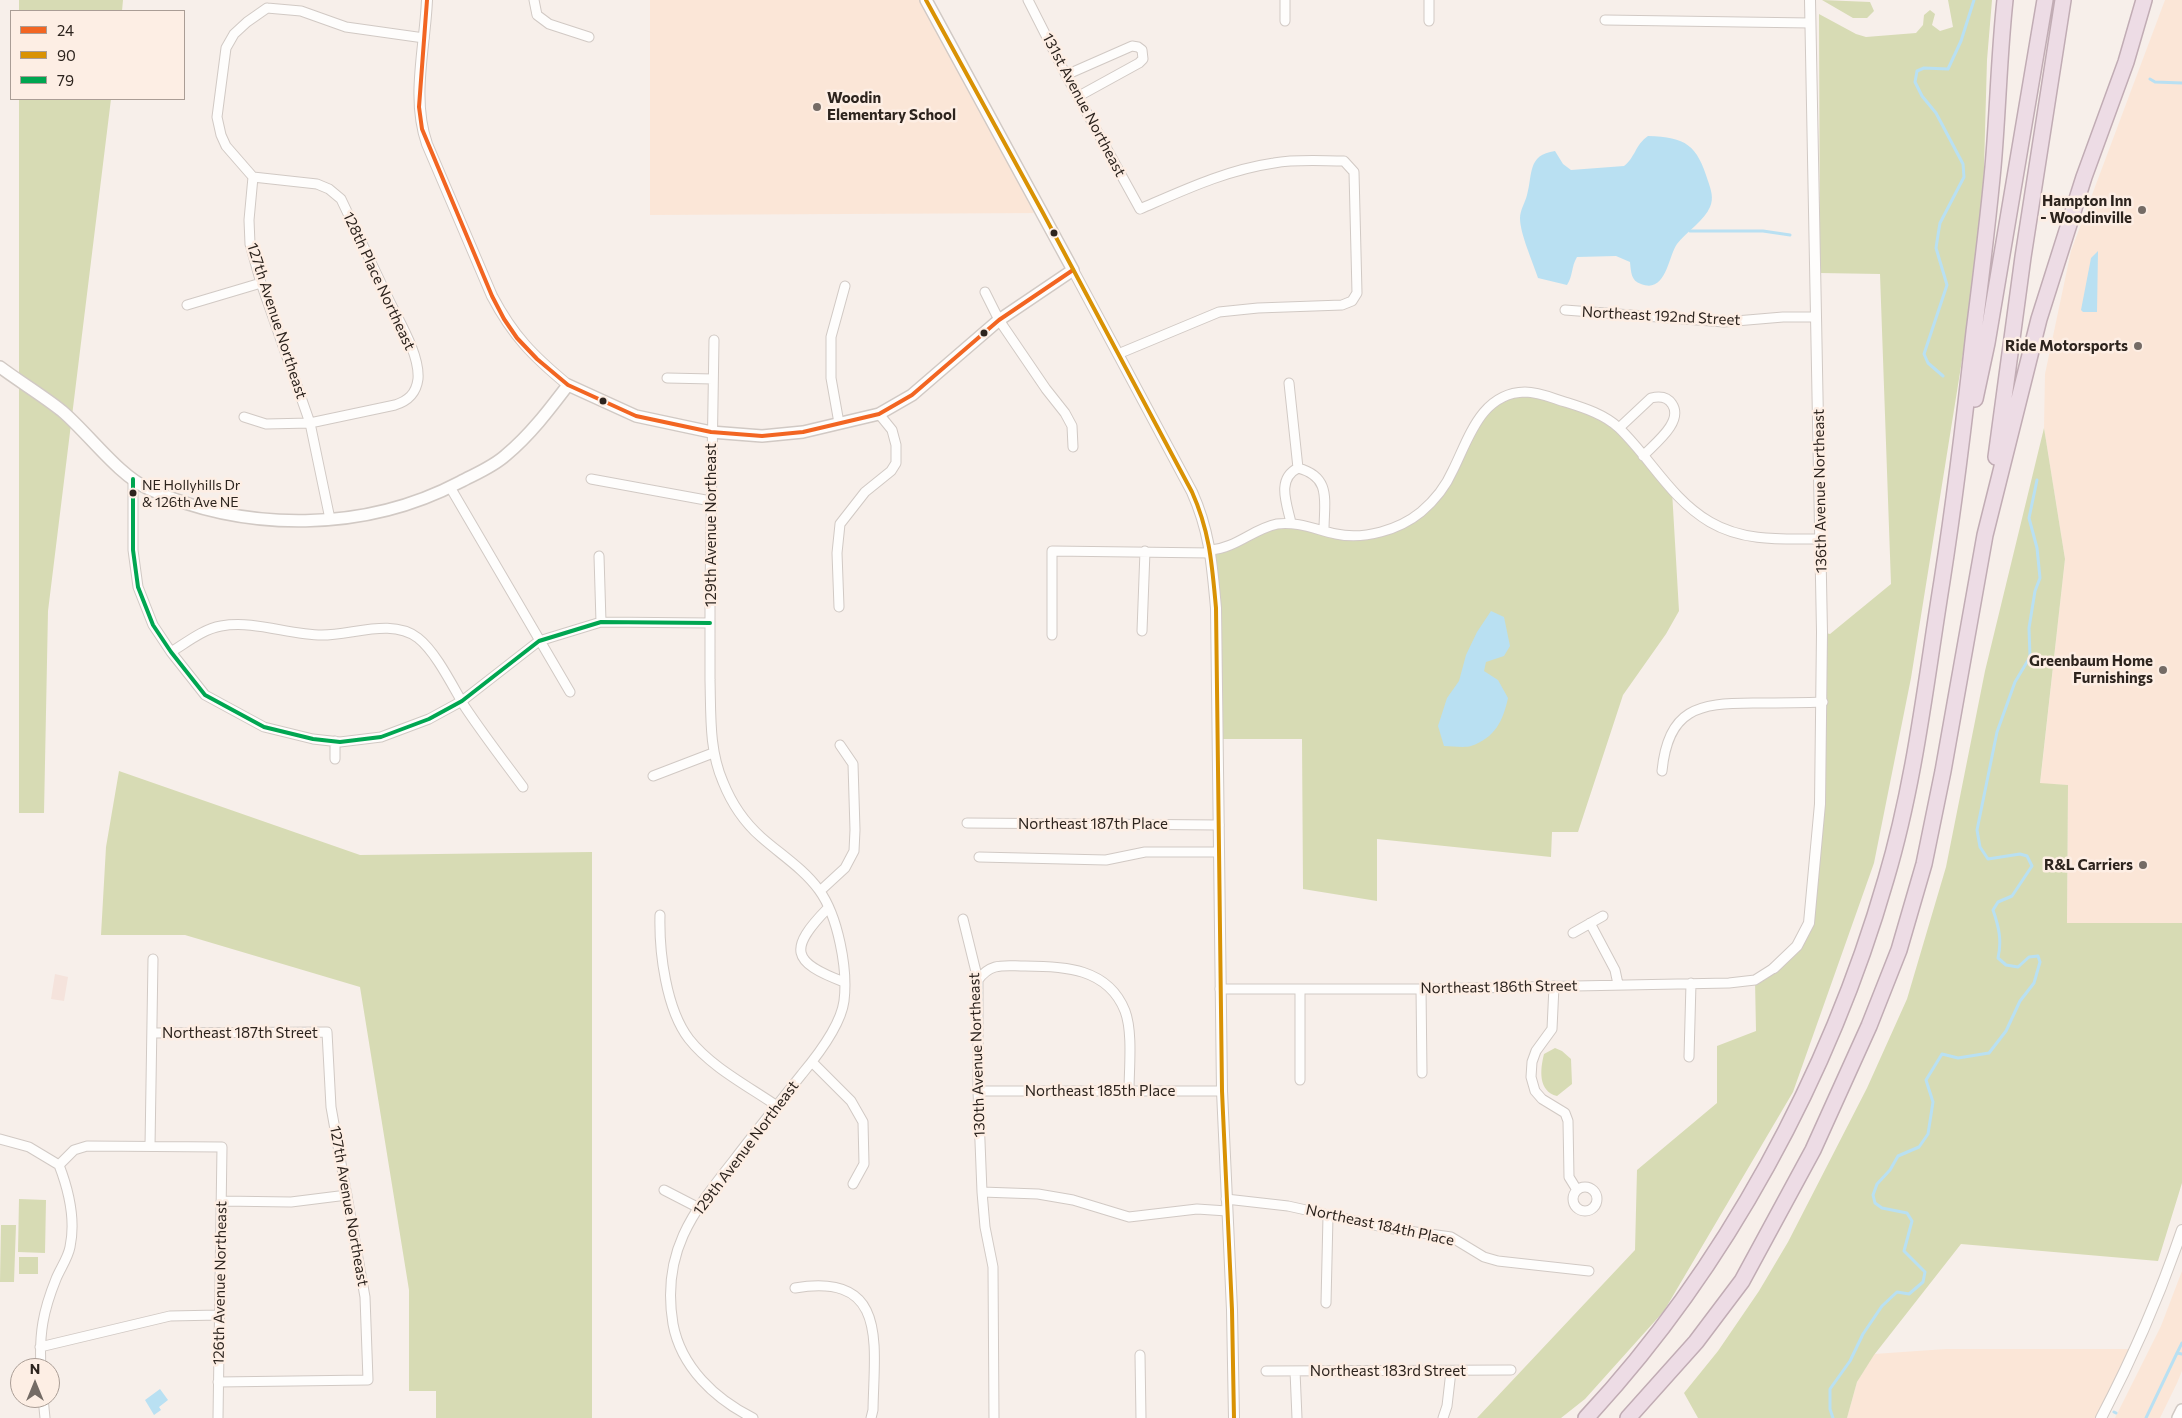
<!DOCTYPE html>
<style>
body{margin:0}
#map{position:relative;width:2182px;height:1418px;overflow:hidden;background:#f7efea;font-family:Commissioner,sans-serif}
canvas{display:block}
.legend{position:absolute;left:10px;top:10px;width:175px;height:90px;box-sizing:border-box;background:#fdeee4;border:1px solid #aa9d95;margin:0;padding:6px 9px;list-style:none;font-size:15px;color:#2d241e}
.legend li{display:flex;align-items:center;gap:10px;height:25px}
.legend b{width:25px;border:1px solid #aa9d95}
.north{position:absolute;left:10px;top:1358px;width:50px;height:50px;box-sizing:border-box;background:#fdeee4;border:1px solid #aa9d95;border-radius:50%;rotate:0deg;font-size:14px;font-weight:700;line-height:20px;text-align:center;color:#2d241e}
.north::after{content:'';display:block;margin:auto;width:18px;height:22px;background:#746b65;clip-path:polygon(50% 0,100% 100%,50% 72%,0 100%)}
</style>
<div id="map">
<canvas width="2182" height="1418"></canvas>
<ul class="legend">
<li><b style="height:6px;background:#f26522"></b>24</li>
<li><b style="height:6px;background:#d99204"></b>90</li>
<li><b style="height:6px;background:#00a651"></b>79</li>
</ul>
<div class="north">N</div>
</div>
<script>
const g = document.querySelector('canvas').getContext('2d');
g.lineJoin = 'round';
function fill(path, color) { g.fillStyle = color; g.fill(path, 'evenodd'); }
function trace(path, color, width, dash) { g.strokeStyle = color; g.lineWidth = width; g.lineCap = dash ? 'butt' : 'round'; g.setLineDash(dash || []); g.stroke(path); }
function drawText(font, color, halo, rows, align = 'center') {
  g.font = font + ' Commissioner,sans-serif'; g.lineWidth = 5; g.setLineDash([]); g.textBaseline = 'middle'; g.strokeStyle = halo; g.fillStyle = color; for (const [text, x, y, turn = 0] of rows) {
    g.save(); g.translate(x, y); g.rotate((+turn || 0) * Math.PI / 180); g.textAlign = isNaN(turn) ? turn : align; if (halo) g.strokeText(text, 0, 0); g.fillText(text, 0, 0); g.restore();
  }
}
fill(new Path2D(`
 M650,0H926L1043,213L650,215Z
 M2165,0H2182V923H2067L2068,785L2040,784L2065,559L2044,428L2045,374L2071,251Z
 M2182,1271V1371L2177,1383L2160,1418H2115L2161,1326Z
 M1946,1349H2136L2101,1418H1847L1857,1382L1874,1354Z`), '#fbe6d7');
fill(new Path2D(`
 M55,974L68,977L64,1001L51,999Z`), '#f5e3dc');
fill(new Path2D(`
 M19,0H123L122,11H19Z
 M1822,0L1870,2L1874,11L1867,18H1853Z
 M1948,0H1992L1987,60L1983,203L1975,279L1911,678L1874,863L1793,1092L1664,1311L1585,1399L1561,1418H1477L1635,1250L1637,1170L1717,1103V1046L1756,1031L1755,980L1774,968L1809,923L1819,857L1822,632L1830,634L1891,584L1880,274L1820,273L1819,14L1856,34L1866,37L1916,33L1923,25L1924,15L1930,10L1935,14L1932,25L1940,31L1953,27Z
 M19,99H111L48,611L44,813H19Z
 M1526,392L1605,417L1672,491L1679,611L1666,634L1623,695L1578,832H1552L1551,857L1377,839V901L1303,889L1302,739H1219L1211,553L1276,525L1337,534L1393,527L1439,493L1470,431L1500,399Z
 M2044,428L2065,559L2040,783L2068,785L2067,923H2182V1183L2158,1261L1961,1244L1874,1355L1857,1382L1847,1418H1698L1684,1393L1718,1351L1759,1291L1788,1242L1867,1088L1907,999L1946,867L1985,671Z
 M119,771L360,855L592,852V1418H436V1391H409V1290L360,987L185,935H101L106,847Z
 M1555,1048L1562,1051L1571,1059L1572,1084L1557,1096C1538,1091 1540,1070 1544,1054Z
 M19,1199L46,1200L45,1253L18,1252Z
 M1,1225H16L14,1282H0Z
 M19,1257H38V1274H19Z`), '#d7dbb4');
fill(new Path2D(`
 M1648,136C1686,137 1697,145 1708,181C1711,190 1714,198 1710,207C1705,220 1686,232 1677,244C1668,257 1666,294 1641,284C1631,281 1631,272 1630,262L1616,256L1577,257C1571,267 1573,276 1567,285L1538,278C1533,262 1520,234 1520,218C1520,210 1525,203 1527,195C1533,174 1527,155 1555,151L1563,164L1571,170L1624,166C1635,158 1635,145 1648,136Z
 M2098,251L2097,312H2083L2081,310L2091,258Z
 M1491,611L1504,617L1510,646L1504,656L1486,662L1484,671L1498,680L1508,698C1503,721 1495,738 1471,746C1464,748 1452,746 1444,746L1438,726L1447,698L1459,681L1466,655L1477,632Z
 M160,1389L168,1400L159,1407L161,1410L154,1415L145,1400Z`), '#b9e0f2');
trace(new Path2D(`
 M2150,79L2155,82L2182,83
 M1690,231H1763L1790,235
 M1943,376L1928,363L1924,354L1947,285L1936,248L1938,235L1940,223L1964,177L1963,164L1936,113L1922,96L1915,82L1917,71L1924,68L1948,69L1961,41L1974,0
 M2177,1353L2182,1343
 M2114,1412L2116,1413
 M1833,1418L1830,1409V1389L1850,1361L1863,1334L1882,1306L1897,1292L1909,1294L1923,1282L1925,1272L1904,1251L1912,1221L1907,1213L1882,1208L1875,1203L1873,1195L1877,1184L1890,1170L1898,1156L1919,1147L1928,1134L1933,1102L1926,1080L1942,1054L1958,1058L1989,1053L2006,1031L2020,1001L2034,983L2040,962L2038,956L2029,957L2018,967L2006,965L1998,958C2002,941 1999,927 1993,910L1998,902L2012,896L2032,866L2027,856L2020,854L1988,859L1980,847L1977,830L1997,732L2015,682L2030,657L2029,628L2035,591L2040,578L2037,548L2029,518L2037,480
 M2146,1418L2177,1353L2182,1354`), '#b9e0f2', 3);
const minor = new Path2D(`
 M534,0L537,15L549,24L589,37
 M1028,0L1066,75L1140,209C1184,190 1226,170 1274,163C1296,159 1321,161 1344,161L1354,172L1357,293L1352,301L1342,305L1258,308L1219,312L1118,354
 M1285,0V21
 M267,8L247,22L234,34L226,48L217,117L221,135L226,146L253,177L249,220L250,244L261,283L310,423L330,519
 M267,8L301,11L346,27L424,38
 M1605,20L1810,23
 M1429,21V0
 M1066,75L1132,46L1138,47L1142,50L1143,59L1139,63L1079,96
 M985,292L999,320L1046,389L1065,413L1072,426L1073,447
 M187,305L261,283
 M1565,310L1724,322L1783,317H1816
 M714,340C712,423 711,506 710,589C710,620 710,650 710,680C711,715 709,750 723,782C731,802 744,822 761,837C780,854 804,869 819,890C838,916 848,969 844,1001C841,1024 817,1056 802,1074C779,1103 756,1131 734,1160C692,1213 661,1253 673,1324C681,1367 715,1399 753,1418
 M667,378L713,379
 M1289,383L1298,468C1276,479 1287,504 1291,523
 M244,417L266,424L310,423L395,405C408,401 416,394 418,379C420,355 399,321 389,300C373,266 357,233 341,199L329,189L317,184L253,177
 M839,423L831,378V337L845,286
 M1619,428L1651,398C1659,396 1667,396 1672,404C1684,422 1654,444 1643,456
 M1298,468C1332,477 1324,501 1324,531
 M133,479V550L138,587L153,625L171,652L205,695L264,727L313,739L340,742L381,737L429,719L462,701L539,641L601,622L710,623
 M591,479L711,501
 M450,487L570,692
 M1211,550C1236,548 1253,529 1277,524C1297,521 1317,530 1336,534C1364,540 1399,530 1421,512C1434,501 1446,486 1453,470C1469,438 1481,393 1525,392C1539,392 1552,398 1565,402C1584,408 1604,414 1619,428C1651,459 1671,499 1710,522C1744,542 1783,539 1821,539
 M599,556L601,622
 M839,607L837,553L840,524L865,492L891,471L896,463V445L892,430L879,414
 M1142,631L1145,551
 M1052,635V551L1211,553
 M171,652C186,643 203,629 221,626C255,620 289,635 322,635C353,635 392,618 418,638C436,652 453,687 465,707C483,734 503,760 523,787
 M335,741V759
 M1662,771C1668,709 1698,703 1753,703C1776,703 1799,703 1823,702
 M653,776L713,753
 M967,823L1219,825
 M979,857L1106,860L1145,852H1219
 M820,891L845,868L854,851L855,830L853,764L840,745
 M828,908C788,949 791,962 844,982
 M660,915C659,952 666,1009 689,1039C711,1067 748,1086 777,1106
 M963,919L978,980V1091L982,1192L985,1227L993,1267L994,1418
 M1590,923L1615,970L1618,984
 M1573,933L1603,916
 M978,980C991,962 1004,966 1025,966C1064,966 1108,968 1125,1011C1133,1032 1129,1069 1129,1091
 M1554,986L1552,1029L1536,1051L1532,1062L1531,1077L1535,1091L1542,1099L1565,1113L1568,1121L1569,1177L1577,1190
 M1220,989H1421L1729,983L1755,980L1774,968
 M1421,989L1422,1073
 M153,1033L327,1032L331,1107L365,1297L368,1380L218,1382
 M1689,1057L1691,983
 M812,1062L851,1101L863,1122L864,1164L853,1184
 M1300,1080V989
 M978,1091H1222
 M0,1139L29,1147L59,1165
 M150,1146L153,959
 M59,1165L74,1150L87,1146L222,1147L218,1418
 M1573 1199a12 12 0 1 1 24 0a12 12 0 1 1-24 0Z
 M664,1190L697,1207
 M982,1192L1038,1194L1073,1200L1129,1217L1197,1209L1227,1211
 M1226,1199L1288,1206L1387,1228L1451,1237L1484,1257L1498,1261L1589,1271
 M221,1201L291,1202L347,1195
 M795,1288C889,1272 874,1345 873,1410L871,1418
 M1326,1303L1328,1216
 M40,1347L170,1316L219,1315
 M1140,1355L1141,1418
 M41,1368C39,1334 43,1311 56,1279C60,1269 68,1258 70,1247C76,1219 69,1191 59,1165
 M1266,1371L1511,1370
 M1295,1371L1297,1418
 M43,1398L45,1418
 M1443,1418L1447,1406L1451,1371`);
const tertiary = new Path2D(`
 M427,0C425,48 411,98 427,144L492,296C513,336 533,356 568,385
 M1073,270L1192,492C1210,532 1212,565 1216,608L1222,1091L1232,1310L1234,1418
 M1774,968L1797,946L1809,923L1820,804L1822,632L1810,0
 M2101,1418C2133,1357 2160,1295 2182,1230`);
const secondary = new Path2D(`
 M0,367C20,382 42,395 62,411C88,433 119,476 149,489C247,533 365,532 460,482C475,474 493,467 506,455C530,435 549,410 568,385L636,416L711,432L762,436L803,432L879,414L912,395L999,320L1073,270L926,0
 M2178,1418L2182,1410`);
const motorway = new Path2D(`
 M1975,399L1987,343L2045,0
 M1996,457L2023,257L2063,0
 M1586,1418C1725,1269 1830,1074 1886,879C1915,782 1926,680 1942,581C1955,498 1965,415 1974,332C1981,277 1988,222 1993,167C1998,111 1999,55 2005,0
 M1628,1418L1696,1342L1742,1281L1813,1150L1869,1026L1899,950L1924,864L1943,771L1985,535L2039,319L2084,177L2126,62L2144,0`);
trace(minor, '#d1c9c4', 11);
trace(tertiary, '#d1c9c4', 12);
trace(secondary, '#d1c9c4', 14);
trace(motorway, '#c1acb4', 18);
trace(minor, '#fefdfc', 9);
trace(tertiary, '#fefdfc', 10);
trace(secondary, '#fefdfc', 11);
trace(motorway, '#eddce5', 15);
trace(new Path2D(`
 M427,0L419,107L422,129L492,296L504,319L517,338L537,359L568,385L636,416L711,432L762,436L803,432L879,414L912,395L999,320L1073,270`), '#f26522', 4);
trace(new Path2D(`
 M926,0L1043,213L1192,492C1210,532 1212,565 1216,608L1222,1091L1232,1310L1234,1418`), '#d99204', 4);
trace(new Path2D(`
 M133,479V550L138,587L153,625L171,652L205,695L264,727L313,739L340,742L381,737L429,719L462,701L539,641L601,622L710,623`), '#00a651', 4);
for (const [x, y, r, color] of [
 [817,107,5,"#746b65"],
 [2142,210,5,"#746b65"],
 [1054,233,4.5,"#2d241e"],
 [984,333,4.5,"#2d241e"],
 [2138,346,5,"#746b65"],
 [603,401,4.5,"#2d241e"],
 [133,493,4.5,"#2d241e"],
 [2163,670,5,"#746b65"],
 [2143,865,5,"#746b65"]
]) { const dot = new Path2D(); dot.arc(x, y, r, 0, 2 * Math.PI); g.fillStyle = color; g.fill(dot); trace(dot, '#fdeee4', 2); }
drawText('14px', '#2d241e', '#fdeee4', [
 ["NE Hollyhills Dr",142,485],
 ["& 126th Ave NE",142,502]
], 'left');
drawText('bold 15px', '#2d241e', '#fdeee4', [
 ["Woodin",827,98,"left"],
 ["Elementary School",827,115,"left"],
 ["Hampton Inn",2132,201],
 ["- Woodinville",2132,218],
 ["Ride Motorsports",2128,346],
 ["Greenbaum Home",2153,661],
 ["Furnishings",2153,678],
 ["R&L Carriers",2133,865]
], 'right');
drawText('15px', '#2d241e', '#fdeee4', [
 ["131st Avenue Northeast",1084,105,62],
 ["128th Place Northeast",379,281,65],
 ["Northeast 192nd Street",1661,316,3],
 ["127th Avenue Northeast",277,321,72],
 ["136th Avenue Northeast",1820,491,-91],
 ["129th Avenue Northeast",711,525,-90],
 ["Northeast 187th Place",1093,824],
 ["Northeast 186th Street",1499,987,-1],
 ["Northeast 187th Street",240,1033],
 ["130th Avenue Northeast",977,1055,-92],
 ["Northeast 185th Place",1100,1091],
 ["129th Avenue Northeast",746,1148,-53],
 ["127th Avenue Northeast",349,1206,80],
 ["Northeast 184th Place",1380,1225,12],
 ["126th Avenue Northeast",220,1283,-89],
 ["Northeast 183rd Street",1388,1371]
]);
</script>
